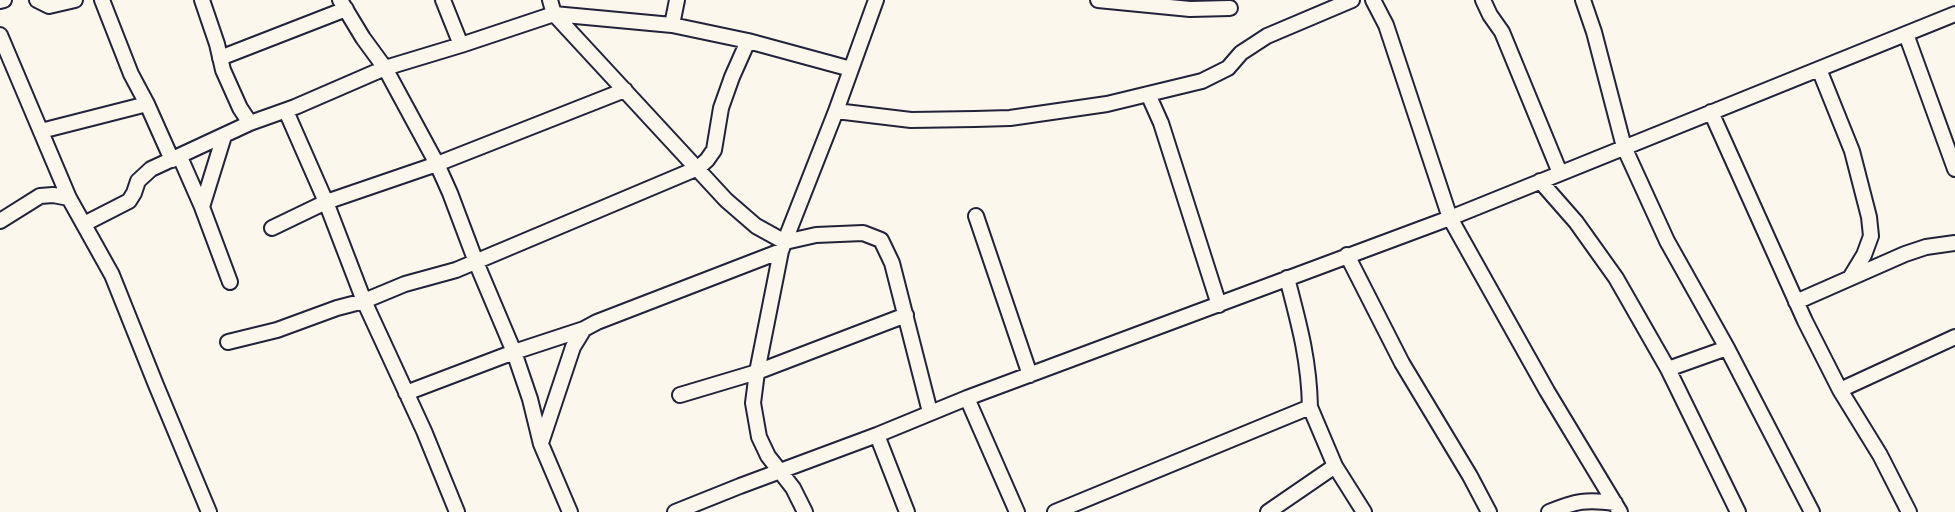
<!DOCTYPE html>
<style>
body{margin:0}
canvas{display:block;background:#fbf7ec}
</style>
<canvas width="1955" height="512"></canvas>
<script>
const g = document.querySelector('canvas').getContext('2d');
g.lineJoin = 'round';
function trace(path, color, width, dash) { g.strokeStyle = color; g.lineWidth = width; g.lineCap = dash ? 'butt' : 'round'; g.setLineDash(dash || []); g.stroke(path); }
const minor = new Path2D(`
 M37,0L49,6L75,0
 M102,0L131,74L147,104L172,160
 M202,0L217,44L223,70L240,108L250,123
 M340,0L363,38L385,68L437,164L450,193L476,262L514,352L530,399L541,444L570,512
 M443,0L461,45
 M550,0L554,14L726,200L756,226L785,242L816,235L863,233L881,240L892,263L930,412
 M1098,0L1190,9L1230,8
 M1373,0L1386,25L1450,218L1547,391L1620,512
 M1483,0L1490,15L1502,32L1560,173
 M1583,0L1594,32L1624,147L1667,241L1727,348L1812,512
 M0,1L4,0
 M672,25L677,0
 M1906,34L1955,169
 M0,35L69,198L112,275L156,385L209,512
 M220,58L346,9
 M1819,69L1852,151L1869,217L1871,236L1864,255L1850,278
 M1148,94L1161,123L1219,305
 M286,111L326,202L364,301L424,431L457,512
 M836,111L911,120L975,119L1010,118L1107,104L1202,81L1228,68L1241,53L1267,36L1352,0
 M1711,112L1805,321L1840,390L1880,455L1909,512
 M41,131L147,104
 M180,157L202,207L230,282
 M1540,181L1576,222L1616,278L1668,369L1738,512
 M202,207L224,136
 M976,216L1030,375
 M0,221L40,196L53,195L69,198
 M84,224L129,201L134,193L138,181L151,169L250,123L295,107L385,68L461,45L554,14L672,25L748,41L851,69
 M272,228L326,202L437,164L625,90
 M1347,255L1402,363L1470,476L1489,512
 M1287,278C1299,324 1309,359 1310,407
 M1796,302L1905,254L1926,247L1955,243
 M228,342L277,330L337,308L364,301L405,284L456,270L698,168L707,160L714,150L721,108L732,77L748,41
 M1668,369L1727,348
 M1840,390L1955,337
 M406,393L514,352L584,329
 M680,395L757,372L906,315
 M967,398L1017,512
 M877,435L907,512
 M541,443L573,347L584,329L597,322L781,251
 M675,512L740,486L877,435L967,398L1450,218L1955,14
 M805,512L793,488L768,456L759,437L753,403L757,372L781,251L836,111L876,0
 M1055,512L1310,407L1335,466L1364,512
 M1268,512L1335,466
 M1549,512C1576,501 1586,499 1615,503`);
trace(minor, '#22223b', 18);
trace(minor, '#fbf7ec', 14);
</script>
